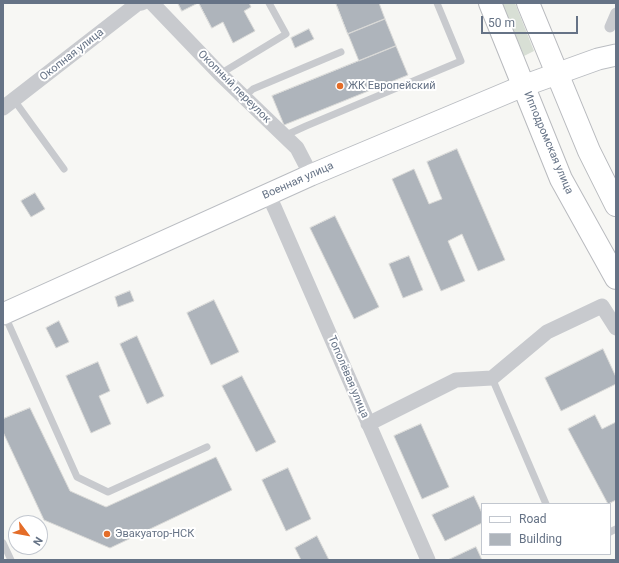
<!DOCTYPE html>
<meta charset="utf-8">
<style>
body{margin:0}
#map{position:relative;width:619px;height:563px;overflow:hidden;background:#f7f7f4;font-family:Roboto,sans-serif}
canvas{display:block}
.frame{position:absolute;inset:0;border:4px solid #667386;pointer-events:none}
.legend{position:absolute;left:481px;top:503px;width:130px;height:52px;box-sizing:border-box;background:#fff;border:1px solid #c2c7cf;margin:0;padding:5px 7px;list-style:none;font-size:12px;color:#667386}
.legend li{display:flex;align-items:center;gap:8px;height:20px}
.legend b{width:20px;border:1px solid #c2c7cf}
.north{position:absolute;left:8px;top:515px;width:40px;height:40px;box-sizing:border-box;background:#fff;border:1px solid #c2c7cf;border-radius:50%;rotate:122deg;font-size:11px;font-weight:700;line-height:16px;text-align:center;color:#667386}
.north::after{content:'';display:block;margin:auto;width:14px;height:18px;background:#e46d28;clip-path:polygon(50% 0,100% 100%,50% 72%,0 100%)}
.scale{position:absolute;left:481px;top:16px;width:97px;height:18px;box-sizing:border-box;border:2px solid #667386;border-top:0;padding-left:5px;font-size:12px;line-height:14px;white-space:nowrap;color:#667386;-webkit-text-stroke:3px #fff;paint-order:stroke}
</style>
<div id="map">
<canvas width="619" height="563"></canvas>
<div class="frame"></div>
<ul class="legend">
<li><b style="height:5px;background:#fff"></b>Road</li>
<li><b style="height:11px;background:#aeb4bb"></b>Building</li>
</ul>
<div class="north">N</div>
<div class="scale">50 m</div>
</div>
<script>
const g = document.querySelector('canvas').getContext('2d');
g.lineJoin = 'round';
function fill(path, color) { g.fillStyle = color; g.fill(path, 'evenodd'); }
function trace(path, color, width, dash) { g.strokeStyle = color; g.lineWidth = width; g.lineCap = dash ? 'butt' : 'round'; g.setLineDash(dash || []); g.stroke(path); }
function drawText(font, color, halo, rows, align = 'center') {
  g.font = font + ' Roboto,sans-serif'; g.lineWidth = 4; g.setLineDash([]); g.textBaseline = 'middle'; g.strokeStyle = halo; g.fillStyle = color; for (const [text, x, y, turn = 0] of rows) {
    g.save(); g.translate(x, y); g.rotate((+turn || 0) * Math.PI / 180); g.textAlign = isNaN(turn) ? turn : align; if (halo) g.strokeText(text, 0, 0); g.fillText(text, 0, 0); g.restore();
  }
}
fill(new Path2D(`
 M502,3H515L534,51L524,56Z`), '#d8dfd5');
const building = new Path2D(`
 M178,3H198L182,11Z
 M199,3H249L251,7L244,11L255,31L233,43L223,22L212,28Z
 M336,3H379L385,19L348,34Z
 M385,19L396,46L359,61L348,34Z
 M309,29L314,39L295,48L291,38Z
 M396,46L408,75L284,125L272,96Z
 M457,149L505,260L478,271L462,234L448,241L465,281L441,291L392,179L414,169L429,204L442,199L427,162Z
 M35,193L45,209L31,217L21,201Z
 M335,216L379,307L354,319L310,228Z
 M409,256L423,290L403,298L389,264Z
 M130,291L134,301L118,307L115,297Z
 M214,300L239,352L211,365L187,313Z
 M59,321L69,342L56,348L46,328Z
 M137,336L164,396L147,404L120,344Z
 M603,349L616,377V384L561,411L545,378Z
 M98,362L110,391L99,396L111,424L91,433L66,376Z
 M242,376L276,442L256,452L222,386Z
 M30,408L70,491L106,507L216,457L232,490L110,548L44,520L3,432V419Z
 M595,415L602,429L616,422V500L608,504L568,429Z
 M421,424L449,487L422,499L394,436Z
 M288,468L311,519L286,531L262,480Z
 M474,496L482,513V523L445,541L432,515Z
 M317,536L329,560H301L295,548Z
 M476,547L482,560H448Z`);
fill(building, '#aeb4bb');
trace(building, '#d9d9d7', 1);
const secondary = new Path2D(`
 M3,314L311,175L523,86L598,59L616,55`);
const trunk = new Path2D(`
 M490,3L561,179L616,278
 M528,3L589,151L616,205`);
trace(secondary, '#babdc2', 23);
trace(trunk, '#b8babe', 24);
trace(new Path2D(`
 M220,74L286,34L269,3
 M244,97L253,89L341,52
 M14,100L64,169
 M284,136L306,126L461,61L437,3
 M5,316L77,477L108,492L207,447
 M492,378L546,504
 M610,532L616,529
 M3,543L11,560`), '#c8cace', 7);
trace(new Path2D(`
 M610,27L616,13`), '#c8cace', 11);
trace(new Path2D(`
 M152,3L220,74L297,148L311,175
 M3,108L137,4L142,3
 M268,194L275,209L428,560
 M368,424L456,380L492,378L547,332L602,306L616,328`), '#c8cace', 15);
trace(secondary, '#fff', 21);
trace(trunk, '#fff', 22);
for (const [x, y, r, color] of [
 [340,86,4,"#e46d28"],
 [107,534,4,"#e46d28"]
]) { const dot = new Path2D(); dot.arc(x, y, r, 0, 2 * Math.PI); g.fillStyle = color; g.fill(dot); trace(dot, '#fff', 1.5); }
drawText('11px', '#667386', '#fff', [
 ["Окопная улица",72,55,-38],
 ["Окопный переулок",234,87,45],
 ["Ипподромская улица",548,143,67],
 ["Военная улица",298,181,-24],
 ["Тополёвая улица",348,377,67]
]);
drawText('11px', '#667386', '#fff', [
 ["ЖК Европейский",348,86],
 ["Эвакуатор-НСК",115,534]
], 'left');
</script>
